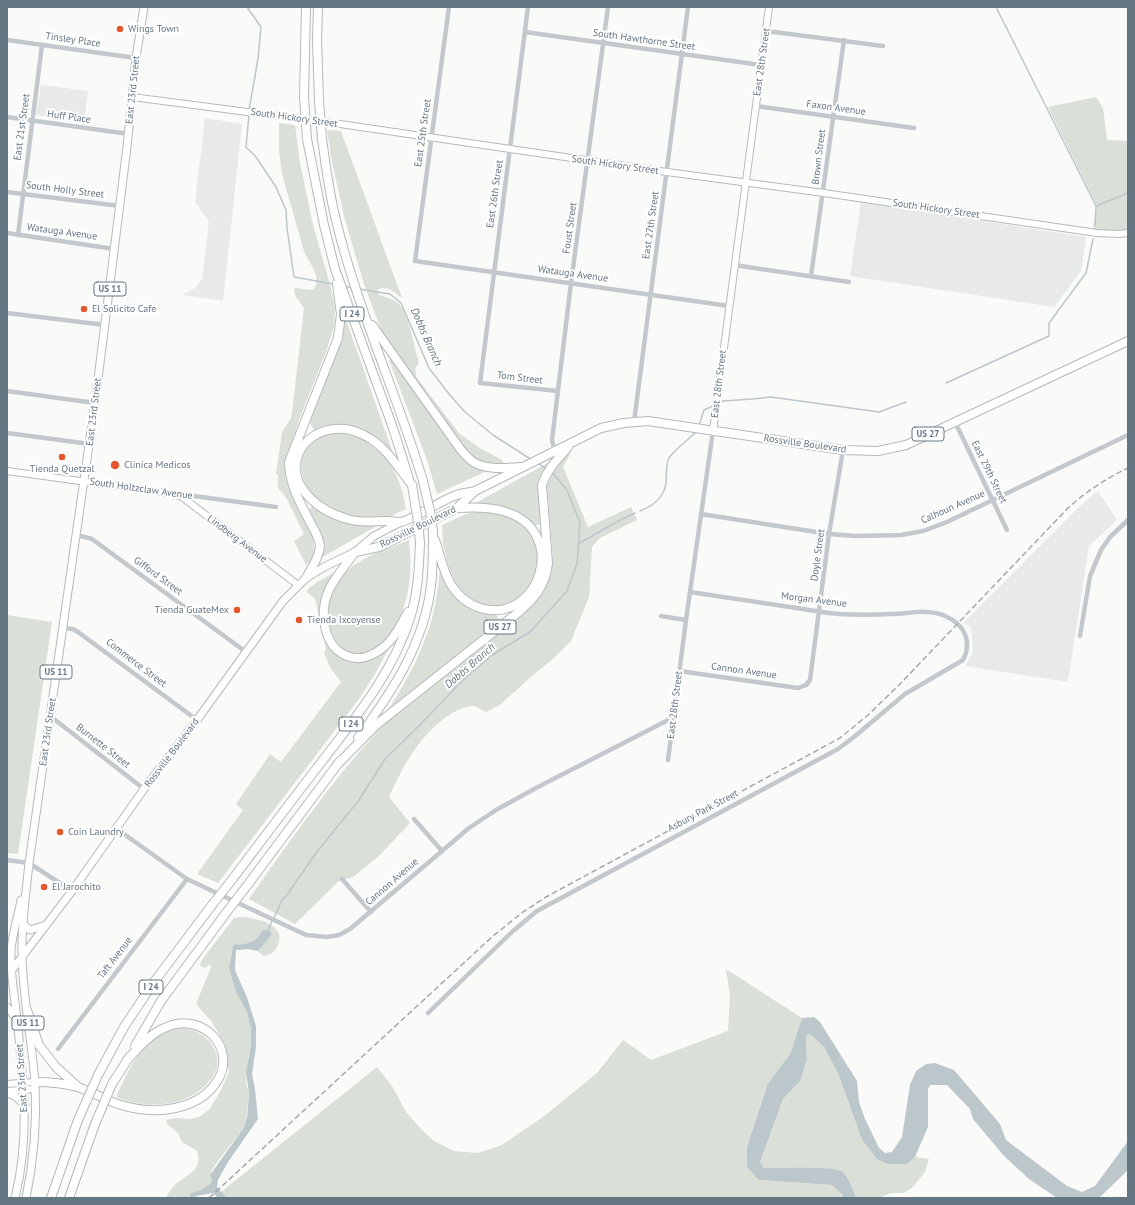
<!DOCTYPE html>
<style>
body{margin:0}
#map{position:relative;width:1135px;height:1205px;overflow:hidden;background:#fafaf8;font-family:"PT Sans",sans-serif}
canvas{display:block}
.frame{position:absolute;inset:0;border:8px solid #657683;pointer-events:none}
</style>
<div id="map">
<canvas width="1135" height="1205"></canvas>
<div class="frame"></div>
</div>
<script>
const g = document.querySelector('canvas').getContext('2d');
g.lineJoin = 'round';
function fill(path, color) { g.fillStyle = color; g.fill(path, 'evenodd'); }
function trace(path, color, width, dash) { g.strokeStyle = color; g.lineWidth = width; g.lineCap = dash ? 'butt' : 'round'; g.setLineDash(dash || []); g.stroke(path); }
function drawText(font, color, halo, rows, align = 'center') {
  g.font = font + ' "PT Sans",sans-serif'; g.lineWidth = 4; g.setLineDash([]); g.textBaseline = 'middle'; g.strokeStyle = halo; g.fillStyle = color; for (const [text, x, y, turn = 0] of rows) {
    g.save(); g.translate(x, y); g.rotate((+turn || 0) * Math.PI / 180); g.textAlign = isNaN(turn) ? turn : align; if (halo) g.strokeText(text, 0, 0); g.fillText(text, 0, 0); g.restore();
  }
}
fill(new Path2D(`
 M41,85L88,91L84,121L36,115Z
 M205,118L242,124L223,301L182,295L195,288L202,279L209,222L195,202Z
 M861,202L1086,237L1081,271L1054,307L850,276Z
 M1098,491L1117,520L1089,546L1068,682L965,666L973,652L971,627L963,623L1079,507Z`), '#e8e9e9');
fill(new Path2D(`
 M1096,97L1103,108L1107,140L1128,141V230H1103L1093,229L1097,206L1048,107Z
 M279,123L295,125L300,163L313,225L330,284L335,309L334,327L326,352L299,420L285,464V475L288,487L312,535C316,548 315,556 306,565L294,541L304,534L287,499L278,488V475L276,474L282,432L291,418L292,413L304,308L296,297L294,291L295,288L310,290L314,289C322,276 309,264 304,251L282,174L279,150Z
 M327,130L341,131L402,298C395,292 386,284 377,290L379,295C385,297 394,299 399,304C408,313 415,349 419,363L415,369L417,378L459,433L478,447L502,460L503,462L502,466C481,465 476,461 462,445L382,333L363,281L344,216L332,162Z
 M344,314L394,456L367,433L315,431L308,421Z
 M392,359L468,464L475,468L487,471L437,494L427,460L389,360Z
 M348,433C352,434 358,435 362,438C379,447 393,464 399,482C403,491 404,500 406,509C401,511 396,514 392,516C370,522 331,516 316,499C309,491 302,480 301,469C300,452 313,437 329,434C335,432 342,433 348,433Z
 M571,453L563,467L588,527L631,507L637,520L600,538L592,547L589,597L571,641L554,658L533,675L500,705L486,712C482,710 476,706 472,706C462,707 454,712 446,717C417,739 404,765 389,797L410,823L378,857L353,877L339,881L295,924L249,899C292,838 338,772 390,718L543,591L550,576L553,559L547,484L548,478L559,460Z
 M553,460L545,470L543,523L534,526C517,509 497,507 474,504Z
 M314,505L326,514L382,523L319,559L323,539L309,509Z
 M481,511L495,512L522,523L532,534L540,559L533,583L525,593L514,602L504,606L492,607L478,603L465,594L455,582L448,565L443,544L442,525L466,514Z
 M409,540C410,552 411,564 410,576C408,602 396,640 370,651C363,654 354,655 347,651C319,635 326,586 349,569C366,555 390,548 409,540Z
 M442,569L478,611L495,614L499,619V623L388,710C402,688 415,666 424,642C434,619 437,595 440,570Z
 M339,570L322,604L336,652L376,656L389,648L375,674L359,699L218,883L197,874L243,810L236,804L270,754L281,762L341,682L331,669L324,653L326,648L315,599L306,591L317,582Z
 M7,615L52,622L18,854L7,853Z
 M242,917C257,918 287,925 278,945C275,952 271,955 263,956L258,951L271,934L263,930C259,936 255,943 248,944C241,946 237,946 232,949L229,967L230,972L236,992L247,1012L251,1029V1044L248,1057L246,1083L249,1094L246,1118L243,1129L214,1166L210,1175L212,1180L207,1187L191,1193L189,1198H166C168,1194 170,1190 173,1187C184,1175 204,1172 197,1151L182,1142L178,1133L167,1124L166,1120L176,1118L189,1119L199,1117L210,1109L222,1088L229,1072L225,1045L212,1022L196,1004L211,967L210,964L205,968L200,966L201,961L234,918Z
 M726,969L802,1018L790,1054L766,1087L747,1147L759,1180L832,1185L843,1195V1198H227L221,1192L377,1067L392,1086L406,1112L422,1130L434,1141L454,1151L478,1153L502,1145L543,1117L597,1073L623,1040L651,1060L728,1031L730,996Z
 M184,1028C206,1030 227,1055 213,1076C193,1108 147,1110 116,1097C126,1076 137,1048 158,1036C166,1031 175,1029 184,1028Z
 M810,1034L824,1047L838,1073L862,1140L877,1159L907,1164L915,1157L929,1159L925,1172L912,1188L904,1193H891L879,1198H856C853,1190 849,1176 841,1171C833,1166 777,1168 764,1168L760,1162L783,1099L800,1081L807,1060L806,1036Z`), '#dadfd7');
fill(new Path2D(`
 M263,930H269L272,934L258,951L248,949L236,950L235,968L236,973L247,997L256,1026V1047L252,1074L255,1089L258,1119L228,1162L218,1180L217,1187L227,1198H218L213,1193L196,1196V1198H189L191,1193C199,1190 209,1188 212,1180L210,1175L243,1129L247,1117L249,1094L246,1072L251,1044V1029L247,1012L236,992L230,972L229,967L233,946L238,943L237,946C252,942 254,944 263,930Z
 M814,1017L820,1022L857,1081L859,1102L865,1119L879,1148L885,1153L892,1152L902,1137L910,1085L916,1071L926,1064L935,1063L954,1070L1000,1124L1006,1140L1067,1186L1082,1192L1095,1186L1128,1141V1170L1099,1198H1057L1029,1179L1004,1156L973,1119L970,1109L947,1085H930L928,1089V1127L915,1157L907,1164H888L877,1159L862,1140L838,1073L824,1047L810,1034L806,1036L807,1060L800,1081L783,1099L760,1162L764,1168C777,1168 833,1166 841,1171C849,1176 853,1190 856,1198H843V1195L832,1185L759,1180L747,1167V1147L767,1085L790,1054L802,1018Z`), '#bbc7cb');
trace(new Path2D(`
 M247,7L261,27L258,59L249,110
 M996,7L1096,206L1095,225
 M249,114L246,147L256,157L276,187L286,210L287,228L294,277L333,284
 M1096,206L1128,193
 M345,286L353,288
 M359,289L390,294L401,303L429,368L449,394L465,412L493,435L532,460
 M946,383L1049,336V323L1086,273L1093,239
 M718,403L723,401L753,399L771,397L879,412L906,402
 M699,425L704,410L715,405
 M537,463L547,469
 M640,511C653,506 664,498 666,483C667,474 665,466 669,458C674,450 689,439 696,432
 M578,544L620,520L635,513
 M274,918L282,900L287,895L316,853L359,800L385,759L418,727L462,681L492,655L530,632L567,591L577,564L580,523L567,490L552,472
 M268,931L272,921
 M237,946L250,944`), '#bbc7cb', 1.5);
const secondary = new Path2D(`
 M132,97L340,124L667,172L824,193L1097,233L1119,234L1128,233
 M713,431L769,7
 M7,471L175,494L182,497L298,585
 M7,1084L35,1082
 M7,1091L35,1089`);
const primary = new Path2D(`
 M23,924L30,930L46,925
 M12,970L72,891L144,789L197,720L283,601L306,578L324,567L355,552L374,536L401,522
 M7,1007L17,1019
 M7,1093L15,1096L25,1105
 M15,1198C30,1138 24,1081 17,1020C15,998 10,974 11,951C12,934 18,917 21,900
 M26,1198C34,1160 37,1122 35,1083C32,1041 23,999 22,957C21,925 26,894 29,863L95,403L127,147L136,58L144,7`);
const highway = new Path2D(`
 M318,7L317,40L319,101
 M304,97L306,7
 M307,139L324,225L335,269L393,428L409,479
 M322,139C326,166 329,193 336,220C357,309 397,393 423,481
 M372,325L461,450C465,454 469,460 475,463C489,470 507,468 522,467
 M412,485C399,469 387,448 369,438C358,431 348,428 335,429C305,431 285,461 302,488C313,505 332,515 351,520C363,523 376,521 387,521C392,521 395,522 400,522C409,522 442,500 454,496C460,493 468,493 475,491L601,428L624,423L648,421L843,450L878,451L906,445L1128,341
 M435,540C440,555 443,570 450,583C457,595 468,604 480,608C539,626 572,530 503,511C489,507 473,507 458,508
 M306,578C311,569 319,558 320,547C320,539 315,531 311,524C301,504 289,485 289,462L338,338L341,314L337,284
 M408,612C399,629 390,647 371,655C363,659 355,659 347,656C324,647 319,614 328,592C334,578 346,565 355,552L379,547L457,508L475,491
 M358,738C392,692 424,644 431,586C433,568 433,550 433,531
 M338,764L376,725L520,611C536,597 546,584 548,563L542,485C547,469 558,459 568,447
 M231,881C262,840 292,800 323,760C357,716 393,672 410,618C418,594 419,568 420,543
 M246,887L340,761
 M27,1010L39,1045L56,1067L77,1086
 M135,1046L161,1001L226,913
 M98,1075L124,1027L154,982L212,905
 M35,1082C49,1082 63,1083 77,1087C92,1091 106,1101 121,1105C154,1115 200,1112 219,1078C235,1048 204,1015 172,1025C152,1031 141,1045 127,1060
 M112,1084L130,1056
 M51,1198L78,1120
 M69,1198L95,1124`);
trace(secondary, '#b3babf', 8);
trace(primary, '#b5babe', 9);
trace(highway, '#b4b9bd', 10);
trace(new Path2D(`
 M449,7L415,261L729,306
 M528,7L480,383L558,391
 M766,31L883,46
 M525,32L761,65
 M7,40L136,58
 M756,106L914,128
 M7,117L129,134
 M7,192L120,206
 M7,233L114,249
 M18,235L42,45
 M734,265L849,282
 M811,276L844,40
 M7,313L105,325
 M7,391L95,403
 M634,422L688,7
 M955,422L1007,530
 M7,433L90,444
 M555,452L552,440L571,283L608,7
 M179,494L276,507
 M701,514L829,534L856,536L901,535L923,531L947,522L1128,435
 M77,535L92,539L246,652
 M661,616L686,620
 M62,628L73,629L78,632L197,720
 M1080,636L1090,576L1101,550L1110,537L1128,520
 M679,671L798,688L806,685L810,680L829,534L843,450
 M50,716L144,789
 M668,760L686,620L713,431
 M414,819L442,851
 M117,829L187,879L306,935L327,937L339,935L350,929L442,851L469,828L496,810L536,788L674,717
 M7,860L29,863L72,891
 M342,879L371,912
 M428,1013L513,931L537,911L838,749L854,737L905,694L963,660C973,641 964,624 945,616C929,608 908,614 891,614C874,615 856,615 839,614C823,613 806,609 790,607C757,602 724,597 690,592
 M58,1049L187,879`), '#c3c8cc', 4.5);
trace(secondary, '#fff', 6);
trace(primary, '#fff', 7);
trace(highway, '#fff', 8);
trace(new Path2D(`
 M209,1198L493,936L523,912L546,897L840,738L868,715L900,684L1068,508C1087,491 1105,479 1128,468`), '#a2aab0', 1.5, [6, 3]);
const highwayBridge = new Path2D(`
 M304,97L307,139
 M319,101L322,139
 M423,481L430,511L433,531
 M412,485L418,522L420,543
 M212,905L231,881
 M226,913L246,887
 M78,1120L98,1075
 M95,1124L112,1084`);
trace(highwayBridge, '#b4b9bd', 10, []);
trace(highwayBridge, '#fff', 8);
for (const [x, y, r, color] of [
 [120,29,4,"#e4572e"],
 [84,309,4,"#e4572e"],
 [62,457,4,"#e4572e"],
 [115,465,5,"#e4572e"],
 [237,610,4,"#e4572e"],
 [299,620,4,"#e4572e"],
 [60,832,4,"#e4572e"],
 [44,887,4,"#e4572e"]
]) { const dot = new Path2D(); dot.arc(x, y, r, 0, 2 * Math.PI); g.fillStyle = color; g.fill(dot); trace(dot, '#fff', 1.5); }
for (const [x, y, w] of [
 [110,289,32],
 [352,314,24],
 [928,434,32],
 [500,627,32],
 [56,672,32],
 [351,724,24],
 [151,987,24],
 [28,1023,32]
]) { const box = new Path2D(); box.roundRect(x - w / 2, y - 7, w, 14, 3); g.fillStyle = '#fff'; g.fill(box); trace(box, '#657683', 1); }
drawText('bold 9px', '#657683', null, [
 ["US 11",110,289],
 ["I 24",352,314],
 ["US 27",928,434],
 ["US 27",500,627],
 ["US 11",56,672],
 ["I 24",351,724],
 ["I 24",151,987],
 ["US 11",28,1023]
]);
drawText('10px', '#657683', '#fff', [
 ["Wings Town",128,29],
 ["El Solicito Cafe",92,309],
 ["Clinica Medicos",124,465],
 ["Tienda Quetzal",62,469,"center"],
 ["Tienda GuateMex",229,610,"right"],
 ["Tienda Ixcoyense",307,620],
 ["Coin Laundry",68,832],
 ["El Jarochito",52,887]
], 'left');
drawText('10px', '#657683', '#fff', [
 ["Tinsley Place",73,40,8],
 ["South Hawthorne Street",644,40,8],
 ["East 28th Street",762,62,-82],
 ["East 23rd Street",133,90,-84],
 ["Faxon Avenue",836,108,8],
 ["Huff Place",69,117,8],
 ["South Hickory Street",294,118,8],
 ["East 21st Street",22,127,-82],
 ["East 25th Street",423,133,-82],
 ["Brown Street",819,157,-83],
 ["South Hickory Street",615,165,8],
 ["South Holly Street",65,190,7],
 ["East 26th Street",495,194,-82],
 ["South Hickory Street",936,209,8],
 ["East 27th Street",651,225,-82],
 ["Foust Street",570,228,-82],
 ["Watauga Avenue",62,232,8],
 ["Watauga Avenue",573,274,8],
 ["Tom Street",520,378,7],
 ["East 28th Street",719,384,-83],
 ["East 23rd Street",94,412,-83],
 ["Rossville Boulevard",805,444,8],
 ["East 29th Street",989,472,64],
 ["South Holtzclaw Avenue",141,489,8],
 ["Calhoun Avenue",953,507,-24],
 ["Rossville Boulevard",418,527,-26],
 ["Lindberg Avenue",237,539,37],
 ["Doyle Street",818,555,-82],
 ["Gifford Street",158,576,36],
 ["Morgan Avenue",814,600,7],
 ["Commerce Street",136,663,37],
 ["Cannon Avenue",744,671,8],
 ["East 28th Street",675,705,-83],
 ["East 23rd Street",48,732,-82],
 ["Burnette Street",103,746,38],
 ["Rossville Boulevard",172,753,-53],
 ["Asbury Park Street",703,811,-28],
 ["Cannon Avenue",392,882,-41],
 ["Taft Avenue",115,958,-53],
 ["East 23rd Street",22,1078,-94]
]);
drawText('italic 11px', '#60757c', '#fff', [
 ["Dobbs Branch",426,337,66],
 ["Dobbs Branch",470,666,-41]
]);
</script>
